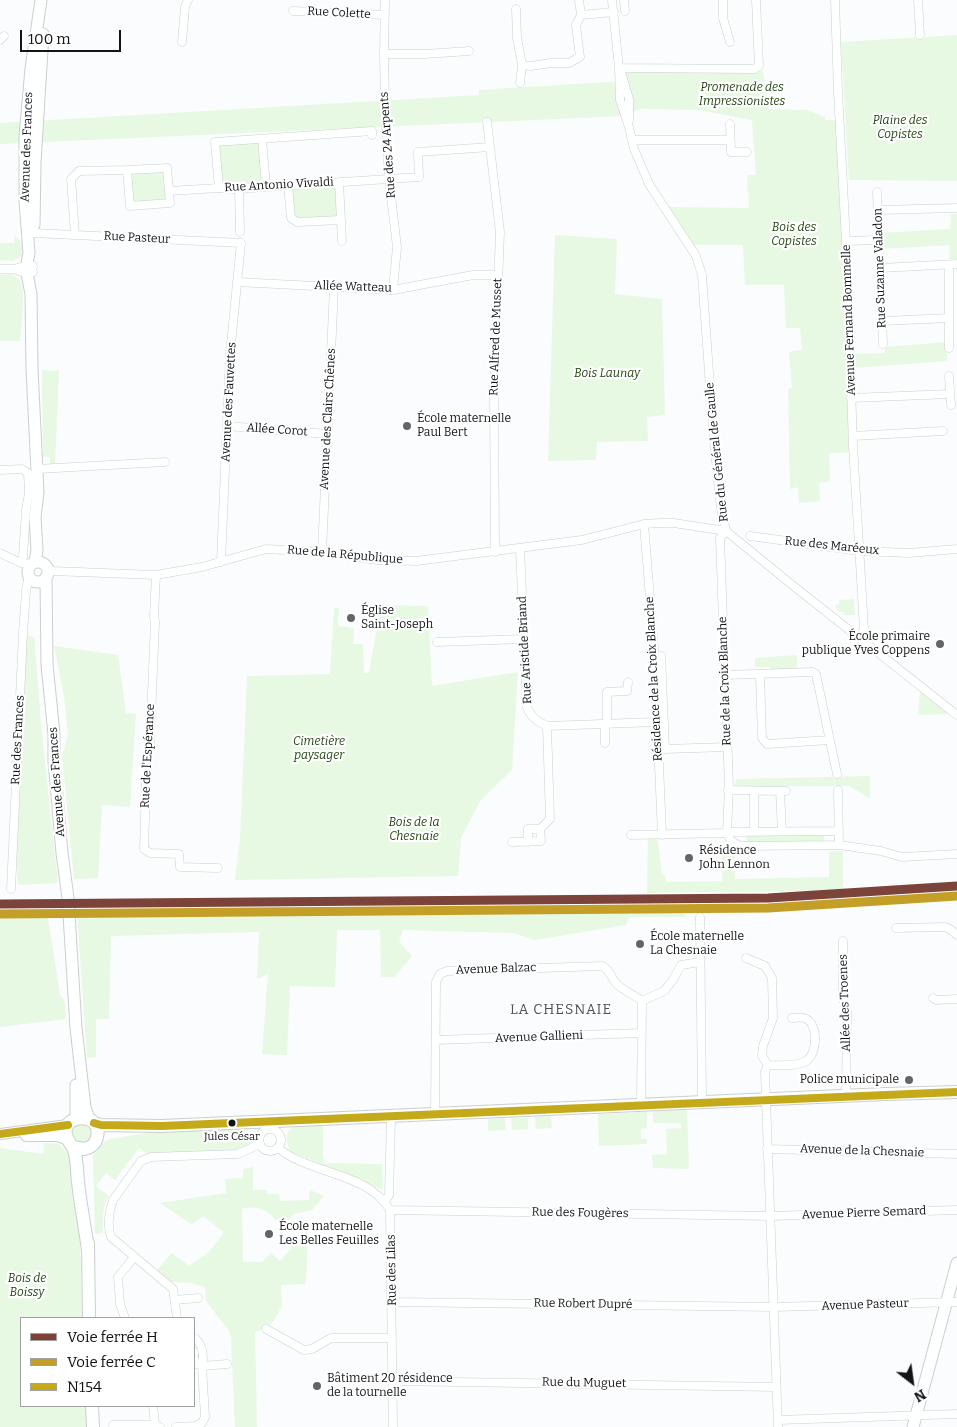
<!DOCTYPE html>
<meta charset="utf-8">
<style>
body{margin:0}
#map{position:relative;width:957px;height:1427px;overflow:hidden;background:#fafcfe;font-family:Bitter,serif}
canvas{display:block}
.legend{position:absolute;left:20px;top:1317px;width:175px;height:90px;box-sizing:border-box;background:#fff;border:1px solid #a0a1a2;margin:0;padding:6px 9px;list-style:none;font-size:15px;color:#121417}
.legend li{display:flex;align-items:center;gap:10px;height:25px}
.legend b{width:25px;border:1px solid #a0a1a2}
.north{position:absolute;left:887px;top:1357px;width:50px;height:50px;-webkit-text-stroke:4px #fff;paint-order:stroke;rotate:150deg;font-size:14px;font-weight:700;line-height:20px;text-align:center;color:#121417}
.north::after{content:'';display:block;margin:auto;width:18px;height:22px;background:#121417;clip-path:polygon(50% 0,100% 100%,50% 72%,0 100%)}
.scale{position:absolute;left:20px;top:30px;width:101px;height:22px;box-sizing:border-box;border:2px solid #121417;border-top:0;padding-left:6px;font-size:15px;line-height:18px;white-space:nowrap;color:#121417;-webkit-text-stroke:4px #fff;paint-order:stroke}
</style>
<div id="map">
<canvas width="957" height="1427"></canvas>
<ul class="legend">
<li><b style="height:6px;background:#7b4339"></b>Voie ferrée H</li>
<li><b style="height:6px;background:#c49f27"></b>Voie ferrée C</li>
<li><b style="height:6px;background:#c4aa1b"></b>N154</li>
</ul>
<div class="north">N</div>
<div class="scale">100 m</div>
</div>
<script>
const g = document.querySelector('canvas').getContext('2d');
g.lineJoin = 'round';
function fill(path, color) { g.fillStyle = color; g.fill(path, 'evenodd'); }
function trace(path, color, width, dash) { g.strokeStyle = color; g.lineWidth = width; g.lineCap = dash ? 'butt' : 'round'; g.setLineDash(dash || []); g.stroke(path); }
function drawText(font, color, halo, rows, align = 'center') {
  g.font = font + ' Bitter,serif'; g.lineWidth = 4.5; g.setLineDash([]); g.textBaseline = 'middle'; g.strokeStyle = halo; g.fillStyle = color; for (const [text, x, y, turn = 0] of rows) {
    g.save(); g.translate(x, y); g.rotate((+turn || 0) * Math.PI / 180); g.textAlign = isNaN(turn) ? turn : align; if (halo) g.strokeText(text, 0, 0); g.fillText(text, 0, 0); g.restore();
  }
}
fill(new Path2D(`
 M957,35V181L849,180L841,42Z
 M620,71H763L769,109L807,110L825,117V120H838L854,452L829,453L830,481L819,483L820,501L799,503L798,487L790,489L788,389L792,388L789,352L802,350L800,328H786L784,285H745L743,245H691L666,207L749,208L747,175H756L752,120L699,110L640,109L623,116L0,144V123L479,95V90L623,81Z
 M262,139L266,186L219,188L215,142Z
 M167,168L170,203L130,206L127,170Z
 M339,182L341,220L297,222L291,218L288,185Z
 M951,214H957V259H949L950,245L880,249L879,233L950,229Z
 M555,235L617,239L615,294L662,299L665,415L647,417L648,441L597,442L596,460L548,461Z
 M15,236L22,242V256L13,261L0,260V243H14Z
 M10,274C14,276 18,277 20,281C26,292 21,328 20,341H0V275Z
 M947,342V361L853,368L852,354L885,353V347Z
 M42,370L59,371L55,464H50V457H43Z
 M854,599L855,615H845L844,612L838,611L835,606L839,604V600Z
 M381,605L428,606L432,686L518,672L512,770L480,801L461,838L458,876L235,880L240,840L247,676L330,674L334,608H339L338,626L354,628L353,644H363L364,673H369Z
 M25,634L34,637L42,734L58,883L18,885L16,845Z
 M54,646L118,655L126,713L136,714L130,807L102,805L98,878L74,879L62,756L68,735L64,696Z
 M797,655V668L770,670L769,667H755V658Z
 M920,690L949,713L947,714L918,715Z
 M870,776V799L849,786H735L736,779Z
 M824,832V842L747,843L746,833Z
 M648,835H657L662,874L665,876L666,882L722,881L723,841L734,853L735,879L829,877V852L843,851V890L647,893Z
 M685,908V917H629L626,925L534,940L514,933L403,930L399,942L412,956L394,977H381L380,930H337L335,987L290,986L287,1055L262,1054L268,974L257,979L259,932L111,936L109,1019H96V1057L87,1058L77,913Z
 M47,912L60,995L65,1001L66,1019L0,1027V912Z
 M687,1108L689,1169L653,1168L652,1155L667,1154L666,1129L681,1128V1123H653V1110Z
 M647,1112V1128L641,1129V1139H647V1144L599,1146L598,1114Z
 M551,1116L552,1128L536,1129L535,1117Z
 M505,1118L506,1130L488,1131V1119Z
 M511,1118H528V1129L512,1130Z
 M78,1122L92,1127V1141L77,1146L69,1130Z
 M323,1124V1163L382,1164L383,1190L290,1151C278,1122 303,1125 323,1124Z
 M239,1125L252,1138L251,1143L241,1150L148,1155L139,1148L115,1180L106,1173L96,1186L109,1196C102,1206 103,1221 103,1233L95,1234L93,1155L105,1141L111,1139L153,1132Z
 M44,1143L59,1144L70,1156L74,1206L80,1232L82,1318H21V1406H87L88,1427H0V1148L43,1154Z
 M253,1167V1190H267V1194H279L280,1201L309,1200L310,1190L324,1196L312,1210L294,1214L288,1221L278,1222C266,1209 260,1206 242,1208L243,1262H262L271,1253L280,1261L308,1229L306,1284L281,1285L282,1305L275,1319L266,1329L255,1332L257,1427H235L231,1338L229,1331L206,1301L205,1287L191,1283L172,1282L157,1270L172,1253L189,1266L209,1252L222,1235L223,1232L203,1216L192,1225L160,1203L226,1193L225,1179L243,1178V1169Z`), '#e7f9e2');
const minor = new Path2D(`
 M385,0L384,54L385,108L389,179L397,247L393,290
 M579,0L581,15L614,12
 M612,0L619,68L620,100L629,127L634,149L649,184L696,256L702,275L714,442L721,508L726,531L796,588L957,715
 M624,0L625,11
 M723,0V18L730,42
 M835,0L838,92L846,241L853,445L864,629L860,639
 M918,0L920,35
 M516,9L517,38L522,65L531,66L551,63H569L580,57L576,25L581,15
 M293,11L385,15
 M0,40L4,36
 M182,42L185,7L188,0
 M384,54H425L469,51
 M619,68L754,69L759,66L756,0
 M622,75L629,99V120
 M520,83L522,65
 M487,122L500,232L494,390L495,552
 M730,124L731,152H747
 M262,139L266,186
 M632,140H730
 M167,168L170,203L130,206L127,170Z
 M339,182L342,241
 M288,185L291,218L297,222L341,220
 M219,188L215,142L372,131V135
 M239,188L240,232
 M169,191L219,188L235,189L419,177L418,152L490,147
 M877,192L883,344
 M878,210L957,208
 M34,233L241,243L230,354L221,562
 M75,235L71,179L79,171L127,170
 M846,241L879,240
 M949,266V348
 M881,268L957,264
 M0,269H14
 M33,272H22L14,269L21,267L33,266
 M237,282L393,290L473,275H498
 M883,321L949,318
 M949,376L951,405
 M851,398L950,394
 M227,426L327,434
 M853,436L943,431
 M37,469L165,462
 M0,470L22,469L28,473L29,493L26,510L23,557L21,563
 M644,524L654,648L662,835
 M726,531L720,538L729,787L727,833L731,841L740,846L839,845L881,851L902,857L957,854
 M750,536L860,551L909,553L957,549
 M520,548L527,707C530,717 538,722 547,726L656,722
 M322,552L334,287
 M0,553L21,563L32,564
 M46,567L52,571L156,575L202,567L266,549L322,552L377,560L416,561L582,540L644,524L660,523H674L726,531
 M156,575L154,616L155,622L150,741L146,785L144,849L150,853L179,854L180,867L218,868
 M437,642L525,639
 M661,656L665,749L727,747
 M760,674L762,738L767,744L830,740
 M725,675L813,672L816,674L837,774
 M605,724V743
 M607,724V692L627,691L628,682
 M728,790L786,791
 M838,790L839,845
 M754,791V831
 M780,791L782,831
 M540,829L550,819L547,726
 M727,832L839,831
 M631,835L727,833
 M512,842L541,841L540,829
 M528,842V829H540
 M11,889L23,633L26,591L29,575
 M700,917L702,1102
 M896,928L945,927L950,929L957,935
 M843,941V998L847,1012L846,1096
 M746,958L765,966L772,978L773,1018L763,1046L762,1056L768,1065
 M933,998L936,1000L957,999
 M436,1040L641,1033
 M641,1105L642,1001
 M435,1114L436,982L440,974L447,971L603,966C611,972 610,975 615,982C622,991 634,994 642,1001L664,991L673,980L681,965L700,962
 M259 1140a11 11 0 1 1 22 0a11 11 0 1 1-22 0Z
 M278,1148C311,1175 368,1172 390,1210L393,1427
 M767,1149L957,1154
 M385,1201L389,1195L391,1117
 M390,1210L770,1216L957,1210
 M175,1300L198,1298
 M392,1302L774,1307L957,1302
 M125,1318L120,1304L118,1277L134,1257
 M177,1318L173,1289L111,1237C107,1226 109,1211 113,1200L141,1161L151,1157L238,1154L260,1144
 M266,1329L304,1350L312,1349L331,1338H392
 M196,1339C203,1346 204,1356 202,1366L227,1364
 M392,1381L776,1387
 M153,1406L155,1425
 M778,1420L957,1414
 M113,1425H155L160,1427
 M176,1427L195,1426L202,1423L205,1417L202,1366L197,1364L194,1359V1352
 M778,1427L765,1072L768,1065C779,1065 796,1067 806,1061C818,1054 819,1022 804,1018C801,1017 796,1018 792,1018`);
const tertiary = new Path2D(`
 M0,1134L68,1125
 M26,1136H57L66,1139`);
const secondary = new Path2D(`
 M34,225L35,162L43,34
 M35,562L37,550L35,518L38,492L32,369L31,294L26,269L29,253L25,201V135L31,69L41,0
 M28 572a10 10 0 1 1 20 0a10 10 0 1 1-20 0Z
 M46,577L47,665L54,734V761L62,853L68,898L76,1028L85,1107L89,1119
 M76,1085V1118
 M913,1427L957,1263`);
const primary = new Path2D(`
 M94,1123L101,1125L162,1126L886,1094L957,1092
 M73,1147L84,1149C90,1148 96,1144 97,1137C104,1107 47,1115 72,1146C76,1152 76,1161 77,1168C78,1196 85,1223 88,1251
 M88,1243L89,1318
 M92,1406L93,1427`);
trace(minor, '#ccced0', 9);
trace(tertiary, '#ccced0', 12);
trace(secondary, '#ccced0', 13);
trace(primary, '#ccced0', 14);
trace(minor, '#feffff', 8);
trace(tertiary, '#feffff', 10);
trace(secondary, '#feffff', 11);
trace(primary, '#feffff', 12);
trace(new Path2D(`
 M94,1123L101,1125L162,1126L957,1092
 M0,1134L68,1125`), '#c4aa1b', 8);
trace(new Path2D(`
 M0,904L768,898L957,886`), '#7b4339', 9);
trace(new Path2D(`
 M0,914L768,908L957,896`), '#c49f27', 9);
for (const [x, y, r, color] of [
 [407,426,5,"#636568"],
 [351,618,5,"#636568"],
 [940,644,5,"#636568"],
 [689,858,5,"#636568"],
 [640,944,5,"#636568"],
 [909,1080,5,"#636568"],
 [232,1123,4.5,"#121417"],
 [269,1234,5,"#636568"],
 [317,1386,5,"#636568"]
]) { const dot = new Path2D(); dot.arc(x, y, r, 0, 2 * Math.PI); g.fillStyle = color; g.fill(dot); trace(dot, '#fff', 2); }
drawText('11px', '#121417', '#fff', [
 ["Jules César",232,1137]
]);
drawText('12px', '#121417', '#fff', [
 ["Rue Colette",339,13,3],
 ["Rue des 24 Arpents",388,145,-94],
 ["Avenue des Frances",27,147,-88],
 ["Rue Antonio Vivaldi",279,185,-3],
 ["Rue Pasteur",137,238,3],
 ["Rue Suzanne Valadon",880,268,-92],
 ["Allée Watteau",353,287,2],
 ["Avenue Fernand Bommelle",849,320,-92],
 ["Rue Alfred de Musset",496,337,-88],
 ["Avenue des Fauvettes",229,402,-87],
 ["Avenue des Clairs Chênes",328,419,-87],
 ["Allée Corot",277,430,4],
 ["Rue du Général de Gaulle",717,452,-96],
 ["Rue des Maréeux",832,546,6],
 ["Rue de la République",345,555,5],
 ["Rue Aristide Briand",525,650,-93],
 ["Résidence de la Croix Blanche",654,679,-93],
 ["Rue de la Croix Blanche",725,681,-92],
 ["Rue des Frances",18,740,-87],
 ["Rue de l'Espérance",148,756,-87],
 ["Avenue des Frances",57,782,-94],
 ["Avenue Balzac",496,969,-2],
 ["Allée des Troenes",845,1003,-92],
 ["Avenue Gallieni",539,1037,-2],
 ["Avenue de la Chesnaie",862,1151,2],
 ["Rue des Fougères",580,1213,1],
 ["Avenue Pierre Semard",864,1213,-2],
 ["Rue des Lilas",392,1270,-91],
 ["Rue Robert Dupré",583,1304,1],
 ["Avenue Pasteur",865,1305,-2],
 ["Rue du Muguet",584,1383,1]
]);
drawText('italic 12px', '#234512', '#fff', [
 ["Promenade des",742,88],
 ["Impressionistes",742,102],
 ["Plaine des",900,121],
 ["Copistes",900,135],
 ["Bois des",794,228],
 ["Copistes",794,242],
 ["Bois Launay",607,374],
 ["Cimetière",319,742],
 ["paysager",319,756],
 ["Bois de la",414,823],
 ["Chesnaie",414,837],
 ["Bois de",27,1279],
 ["Boissy",27,1293]
]);
drawText('12px', '#121417', '#fff', [
 ["École maternelle",417,419],
 ["Paul Bert",417,433],
 ["Église",361,611],
 ["Saint-Joseph",361,625],
 ["École primaire",930,637,"right"],
 ["publique Yves Coppens",930,651,"right"],
 ["Résidence",699,851],
 ["John Lennon",699,865],
 ["École maternelle",650,937],
 ["La Chesnaie",650,951],
 ["Police municipale",899,1080,"right"],
 ["École maternelle",279,1227],
 ["Les Belles Feuilles",279,1241],
 ["Bâtiment 20 résidence",327,1379],
 ["de la tournelle",327,1393]
], 'left');
g.letterSpacing = '1px';
drawText('14px', '#4d5259', '#fff', [
 ["LA CHESNAIE",561,1010]
]);
g.letterSpacing = '0px';
</script>
